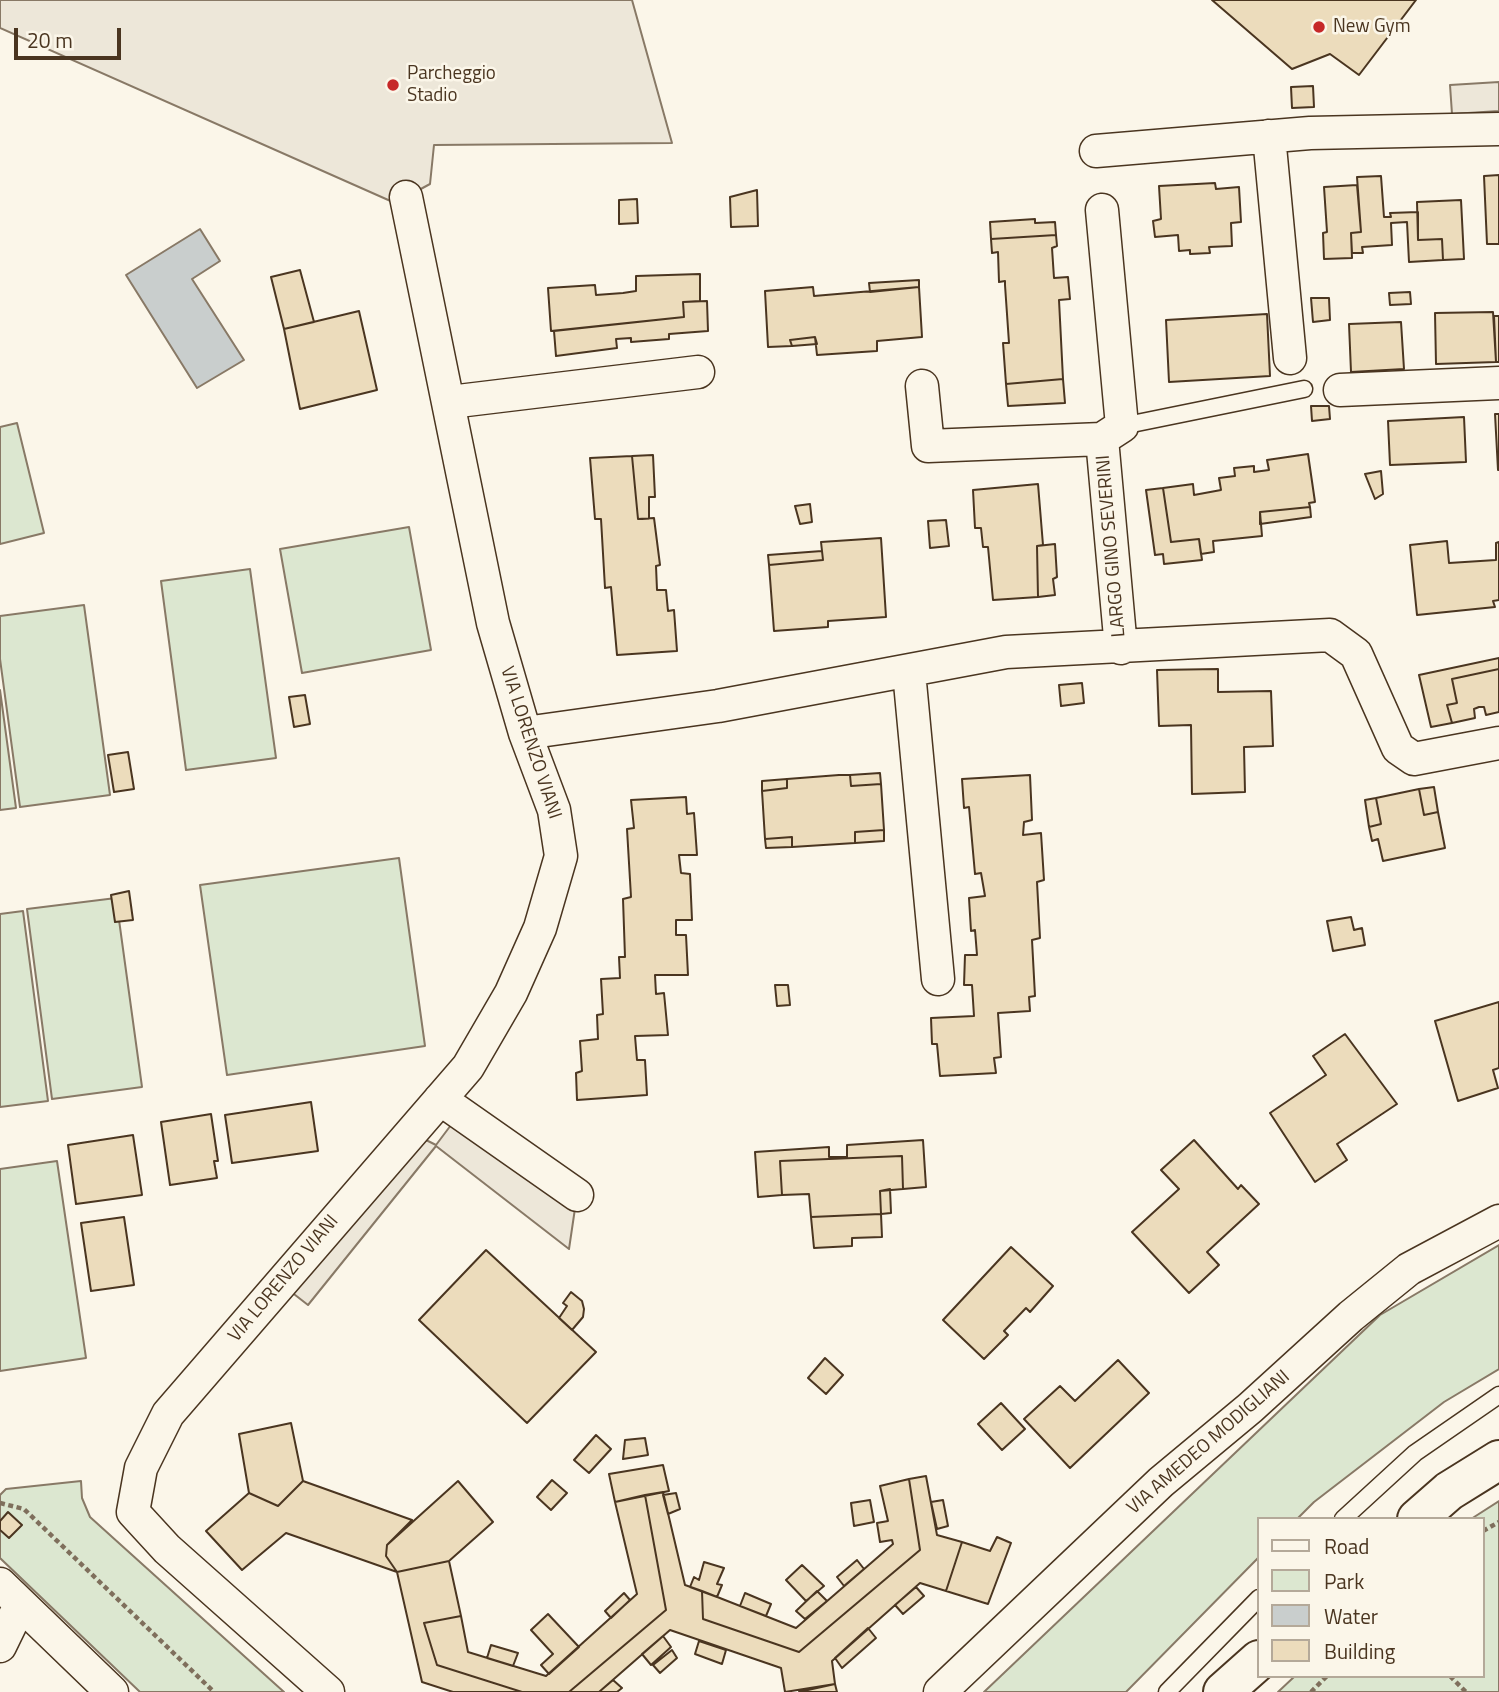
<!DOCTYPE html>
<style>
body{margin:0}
#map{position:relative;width:1499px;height:1692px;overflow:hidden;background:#fbf6e9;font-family:"Titillium Web",sans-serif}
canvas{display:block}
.legend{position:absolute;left:1257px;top:1517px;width:228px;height:161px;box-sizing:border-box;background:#fbf6e9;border:2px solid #b4a999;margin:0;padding:9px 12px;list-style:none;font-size:21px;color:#4a3520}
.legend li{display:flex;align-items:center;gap:14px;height:35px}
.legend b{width:35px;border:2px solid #b4a999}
.scale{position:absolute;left:14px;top:28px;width:107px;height:32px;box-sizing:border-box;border:4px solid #4a3520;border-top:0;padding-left:9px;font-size:21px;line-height:24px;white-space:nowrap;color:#4a3520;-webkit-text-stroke:5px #fbf6e9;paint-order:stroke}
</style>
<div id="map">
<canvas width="1499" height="1692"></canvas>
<ul class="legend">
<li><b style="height:9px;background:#fbf6e9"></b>Road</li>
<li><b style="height:19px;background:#dce7d0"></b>Park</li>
<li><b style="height:19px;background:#c9cecd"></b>Water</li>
<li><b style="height:19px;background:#ecdcbc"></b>Building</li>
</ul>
<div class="scale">20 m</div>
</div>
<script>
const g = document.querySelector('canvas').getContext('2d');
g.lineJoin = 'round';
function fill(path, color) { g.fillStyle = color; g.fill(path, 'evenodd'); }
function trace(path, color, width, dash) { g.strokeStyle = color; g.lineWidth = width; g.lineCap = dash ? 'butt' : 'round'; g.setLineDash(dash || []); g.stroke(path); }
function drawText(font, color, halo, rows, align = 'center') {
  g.font = font + ' "Titillium Web",sans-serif'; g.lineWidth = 5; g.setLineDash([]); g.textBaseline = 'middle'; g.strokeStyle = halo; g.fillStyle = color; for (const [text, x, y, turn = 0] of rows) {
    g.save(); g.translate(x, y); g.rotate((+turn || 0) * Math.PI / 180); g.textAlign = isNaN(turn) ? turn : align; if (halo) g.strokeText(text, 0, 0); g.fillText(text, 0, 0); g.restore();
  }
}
const green = new Path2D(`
 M17,423L44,533L0,544V427Z
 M409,527L431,650L302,673L280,549Z
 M250,569L276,758L186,770L161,581Z
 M84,605L110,795L20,807L0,659V616Z
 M0,690L16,808L0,810Z
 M399,858L425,1046L227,1075L200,885Z
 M116,898L142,1087L52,1099L27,909Z
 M23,911L48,1101L0,1107V914Z
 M57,1161L86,1358L0,1371V1169Z
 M1499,1245V1369L1444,1402L1314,1502L1297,1519H1259V1557L1126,1692H984L1380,1315Z
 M81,1481L82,1498L90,1517L284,1692H140L0,1558V1495L6,1489Z
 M1499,1501V1692H1278L1295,1676H1483V1519H1471Z`);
fill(green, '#dce7d0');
trace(green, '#887966', 2);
const parking = new Path2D(`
 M0,0H632L672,143L434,145L430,184L395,203L0,28Z
 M1499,82V111L1452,114L1450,85Z
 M460,1113L577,1195L569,1249L436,1146L308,1305L281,1284L410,1132L436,1145Z`);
fill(parking, '#ede7d9');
trace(parking, '#887966', 2);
const water = new Path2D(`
 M200,229L220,261L192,279L244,360L197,388L126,275Z`);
fill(water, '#c9cecd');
trace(water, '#887966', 2);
const building = new Path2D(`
 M1212,0H1416L1359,75L1330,54L1292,69Z
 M1313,86L1314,107L1292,108L1291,87Z
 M1499,175V244H1487L1484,176Z
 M1381,176L1384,217H1391L1390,213L1418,212V240L1442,239L1443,260L1409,262L1407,222L1391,223L1392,245L1362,247L1363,253H1352L1351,233L1361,232L1357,177Z
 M1215,183L1216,189L1239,187L1241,222L1231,223L1232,246L1209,247L1210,253L1190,254V250L1179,251L1178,235L1155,237L1153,221L1161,219L1159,186Z
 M1357,185L1361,232L1351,233L1352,258L1324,259L1323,233L1327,232L1324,187Z
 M757,190L758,226L731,227L730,197Z
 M637,199L638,223L619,224V200Z
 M1461,200L1464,259L1443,260L1442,239L1418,240L1417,202Z
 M1035,219V223L1055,222L1056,235L991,239L990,222Z
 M1056,235L1057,246L1052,248L1054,278L1068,277L1070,299L1059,300L1063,379L1006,384L1003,343H1009L1005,285V281L999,282L998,252L992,253L991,239Z
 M300,270L314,322L284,329L271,277Z
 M700,274V301L683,302L684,317L551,331L548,288L595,285L596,295L623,293L636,291V276Z
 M919,280V287L870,292L869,283Z
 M813,287L814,296L919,287L922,337L877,341V351L817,355L815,337L790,340L792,346L768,347L765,291Z
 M1410,292L1411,304L1390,305L1389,293Z
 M1311,298H1329L1330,320L1313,322Z
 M707,301L708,331L669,334V339L631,342V338L616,339L617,348L556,356L554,331L684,317L683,302Z
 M359,311L377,390L300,409L284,329Z
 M1493,312L1496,362L1436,364L1435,313Z
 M1267,314L1270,376L1169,382L1166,320Z
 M1494,316H1499V362H1496Z
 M1401,322L1404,369L1351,372L1349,324Z
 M815,337L817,344L792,346L790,340Z
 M1063,379L1065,403L1008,406L1006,384Z
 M1311,406H1329L1330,419L1312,421Z
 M1495,414H1499V470H1498Z
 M1464,417L1466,462L1390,465L1388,421Z
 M1308,454L1315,502L1309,503L1310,507L1260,512L1262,536L1213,541L1214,552L1201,554L1199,539L1171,542L1163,488L1193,484L1194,495L1221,490L1219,478L1235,476L1234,468L1254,466V472L1269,470L1267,460Z
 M653,455L655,497H649V519H638L632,456Z
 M632,456L638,519L654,518L660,565L656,566L657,590H666L668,611L674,610L677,651L617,655L611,587L605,588L601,519H595L590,458Z
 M1381,471L1383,494L1375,499L1365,474Z
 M1038,484L1043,545L1037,546L1038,597L993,600L988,547H983L981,528H975L973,490Z
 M1163,488L1171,542L1199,539L1202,560L1164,564L1163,554L1155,555L1146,490Z
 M810,504L812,522L800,524L795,506Z
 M1310,507L1311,517L1260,524V512Z
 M946,520L949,546L930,548L928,521Z
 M881,538L886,617L828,621V627L774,631L769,565L823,560L821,542Z
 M1447,541L1449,563L1496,560V543L1499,542V600L1493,601L1495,607L1417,615L1410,545Z
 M1055,544L1057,577L1053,579L1055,595L1038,597L1037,546Z
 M822,551L823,560L769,565L768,555Z
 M1499,658V669L1452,679L1457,703L1447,705L1452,723L1431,727L1419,675Z
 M1218,669V692L1271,691L1273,746L1244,747L1245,792L1192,794L1191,725L1159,726L1157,670Z
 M1499,669V712L1486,715L1484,707H1479L1474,709L1475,718L1452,723L1447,705L1457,703L1452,679Z
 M1082,683L1084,703L1061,706L1059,685Z
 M305,695L310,724L294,727L289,697Z
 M128,752L134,789L114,792L108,755Z
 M880,773L881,784L851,786L850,775Z
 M839,775H850L851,786L881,784L884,830L855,832V843L792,847V837L765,839L762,791L787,788V779Z
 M1030,775L1032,820L1024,822L1023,835L1041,833L1044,880L1037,882L1040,938L1032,940L1035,996L1029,997L1030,1011L998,1013L1001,1057L994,1058L996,1073L940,1076L937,1044H932L931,1018L974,1016L972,985H964L965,955H977L975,930L971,931L969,898L985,896L981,873L975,874L969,807L964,808L962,779Z
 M787,779V788L762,791V781Z
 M1434,787L1438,812L1424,815L1419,789Z
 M1419,789L1424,815L1438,812L1445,848L1383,861L1378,839L1372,841L1369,827L1381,824L1376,798Z
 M686,797L687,814L694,813L697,855H679L681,873L690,874L692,920H676V935H686L688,975H655L656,994L664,993L668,1035L635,1036L637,1060H645L647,1095L577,1100L576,1073L582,1071L580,1041L598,1039L597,1015L603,1014L601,979L620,978L619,957H625L623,899L631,897L627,829L634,828L631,800Z
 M1376,798L1381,824L1369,827L1365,800Z
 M884,830V841L855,843V832Z
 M792,837V847L766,848L765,839Z
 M129,891L133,920L115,922L111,895Z
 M1351,917L1354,930L1362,928L1365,945L1333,951L1327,921Z
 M775,985H788L790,1005L777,1006Z
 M1499,1002V1068L1493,1070L1498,1088L1458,1101L1435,1021Z
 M1345,1034L1397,1104L1337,1144L1347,1160L1315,1182L1270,1113L1326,1075L1313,1056Z
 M311,1102L318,1151L232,1163L225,1115Z
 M211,1114L218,1161H214L217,1178L170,1185L161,1122Z
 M133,1135L142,1195L76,1204L68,1145Z
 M923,1140L926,1187L903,1189L902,1156L780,1161L782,1195L758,1197L755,1152L829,1147V1157H847V1145Z
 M1194,1140L1238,1189L1241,1185L1259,1204L1207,1252L1219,1265L1189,1293L1132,1232L1179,1189L1161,1170Z
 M902,1156L903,1189L880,1191L881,1214L811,1217L809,1194L782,1195L780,1161Z
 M890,1189L891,1213L881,1214L880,1191Z
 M881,1214L882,1237L852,1238V1246L814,1248L811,1217Z
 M124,1217L134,1285L91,1291L81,1223Z
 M1011,1247L1053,1286L1030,1312L1026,1308L1004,1331L1008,1335L984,1359L943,1320Z
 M486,1250L596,1352L527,1423L419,1320Z
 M571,1292L582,1301L584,1309L583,1317L572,1330L559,1318L567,1306L563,1303Z
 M825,1358L843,1375L826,1394L808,1378Z
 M1118,1360L1149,1393L1070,1468L1024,1419L1060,1386L1075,1401Z
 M1001,1403L1025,1429L1002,1450L978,1424Z
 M291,1423L303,1481L278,1506L249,1493L239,1434Z
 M596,1435L611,1449L589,1473L574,1460Z
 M645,1438L648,1455L623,1459L625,1440Z
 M663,1465L669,1491L615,1502L609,1474Z
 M926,1476L937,1535L962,1542L946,1591L920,1583L832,1661L835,1684L785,1692L781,1668L670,1630L599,1692H569L666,1610L645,1495L663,1492L685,1585L702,1591L703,1619L799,1652L920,1550L909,1479Z
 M909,1479L920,1550L799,1652L703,1619L702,1591L796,1628L893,1544L892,1540L880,1542L877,1523L888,1521L880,1486Z
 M552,1480L567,1493L551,1510L537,1497Z
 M303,1481L412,1520L387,1545L386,1556L397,1572L286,1533L242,1570L206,1531L249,1493L278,1506Z
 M458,1481L493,1522L449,1561L397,1572L386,1556L387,1545Z
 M676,1493L680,1509L668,1514L663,1495Z
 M645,1495L666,1610L569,1692H522L437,1665L424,1623L461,1616L468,1652L546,1676L637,1594L615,1502Z
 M870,1500L874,1522L854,1526L851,1503Z
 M943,1500L948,1526L937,1529L931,1502Z
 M8,1512L22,1525L9,1538L0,1530V1521Z
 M997,1537L1011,1543L988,1604L946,1591L962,1542L990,1551Z
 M857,1560L864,1569L844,1586L837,1577Z
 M449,1561L461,1616L424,1623L437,1665L522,1692H453L422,1682L397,1572Z
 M704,1562L724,1568L717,1584L722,1585L717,1597L690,1587L694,1577L699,1580Z
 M802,1565L824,1586L806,1601L786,1580Z
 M916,1587L924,1596L903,1614L895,1605Z
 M817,1591L827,1601L805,1619L796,1611Z
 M624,1593L630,1600L611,1618L605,1611Z
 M745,1593L771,1604L766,1616L740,1606Z
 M548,1614L579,1647L549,1674L541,1665L553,1654L531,1630Z
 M868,1628L876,1638L842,1668L835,1658Z
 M663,1636L671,1647L651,1665L642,1654Z
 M699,1641L726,1650L722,1664L695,1654Z
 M491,1645L518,1653L513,1666L487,1658Z
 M672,1650L677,1658L660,1673L653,1665Z
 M613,1680L622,1688L617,1692H599Z
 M835,1684L837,1692H799Z`);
fill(building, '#ecdcbc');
trace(building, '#4a3520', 2);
const service = new Path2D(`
 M1122,426L1304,389
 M1343,1519L1415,1453L1499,1395
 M1167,1692L1259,1598`);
const minor = new Path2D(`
 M1269,136L1290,358
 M1096,151L1310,133L1499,129
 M1102,210L1122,426L1102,439
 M922,386L928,446L1102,439L1121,648
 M1340,390L1499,383
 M450,402L698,372
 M909,672L938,979
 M525,733L718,706L1006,652L1330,635L1356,654L1398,748L1414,759L1499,743
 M440,1099L577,1195
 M0,1584L112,1692
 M0,1646L20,1605
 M328,1692L167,1549L133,1512L141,1468L168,1414L468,1067L511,993L540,928L561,856L554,810L525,733L493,623L406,197
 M940,1692L1161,1482L1250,1408L1351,1316L1409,1269L1499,1221`);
const secondary = new Path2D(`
 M1417,1519L1449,1491L1499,1460
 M1223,1692L1259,1660`);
trace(service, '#4a3520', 19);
trace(minor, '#4a3520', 35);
trace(secondary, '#4a3520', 42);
trace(new Path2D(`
 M0,1503L24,1509L214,1692
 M1483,1531L1499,1522
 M1450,1676L1466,1692
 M1311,1692L1327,1676`), '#7f6f5c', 4.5, [5, 3.5]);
trace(service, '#fbf6e9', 16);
trace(minor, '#fbf6e9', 32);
trace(secondary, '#fbf6e9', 38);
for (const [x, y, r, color] of [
 [1319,27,7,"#c62828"],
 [393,85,7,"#c62828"]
]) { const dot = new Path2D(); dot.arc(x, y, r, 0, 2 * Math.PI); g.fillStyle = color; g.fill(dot); trace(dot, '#fbf6e9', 2.5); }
drawText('19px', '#4a3520', '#fbf6e9', [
 ["New Gym",1333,27],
 ["Parcheggio",407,74],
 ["Stadio",407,96]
], 'left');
drawText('19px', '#4a3520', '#fbf6e9', [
 ["LARGO GINO SEVERINI",1112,546,-95],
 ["VIA LORENZO VIANI",530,743,72],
 ["VIA LORENZO VIANI",284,1279,-50],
 ["VIA AMEDEO MODIGLIANI",1209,1443,-41]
]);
</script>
